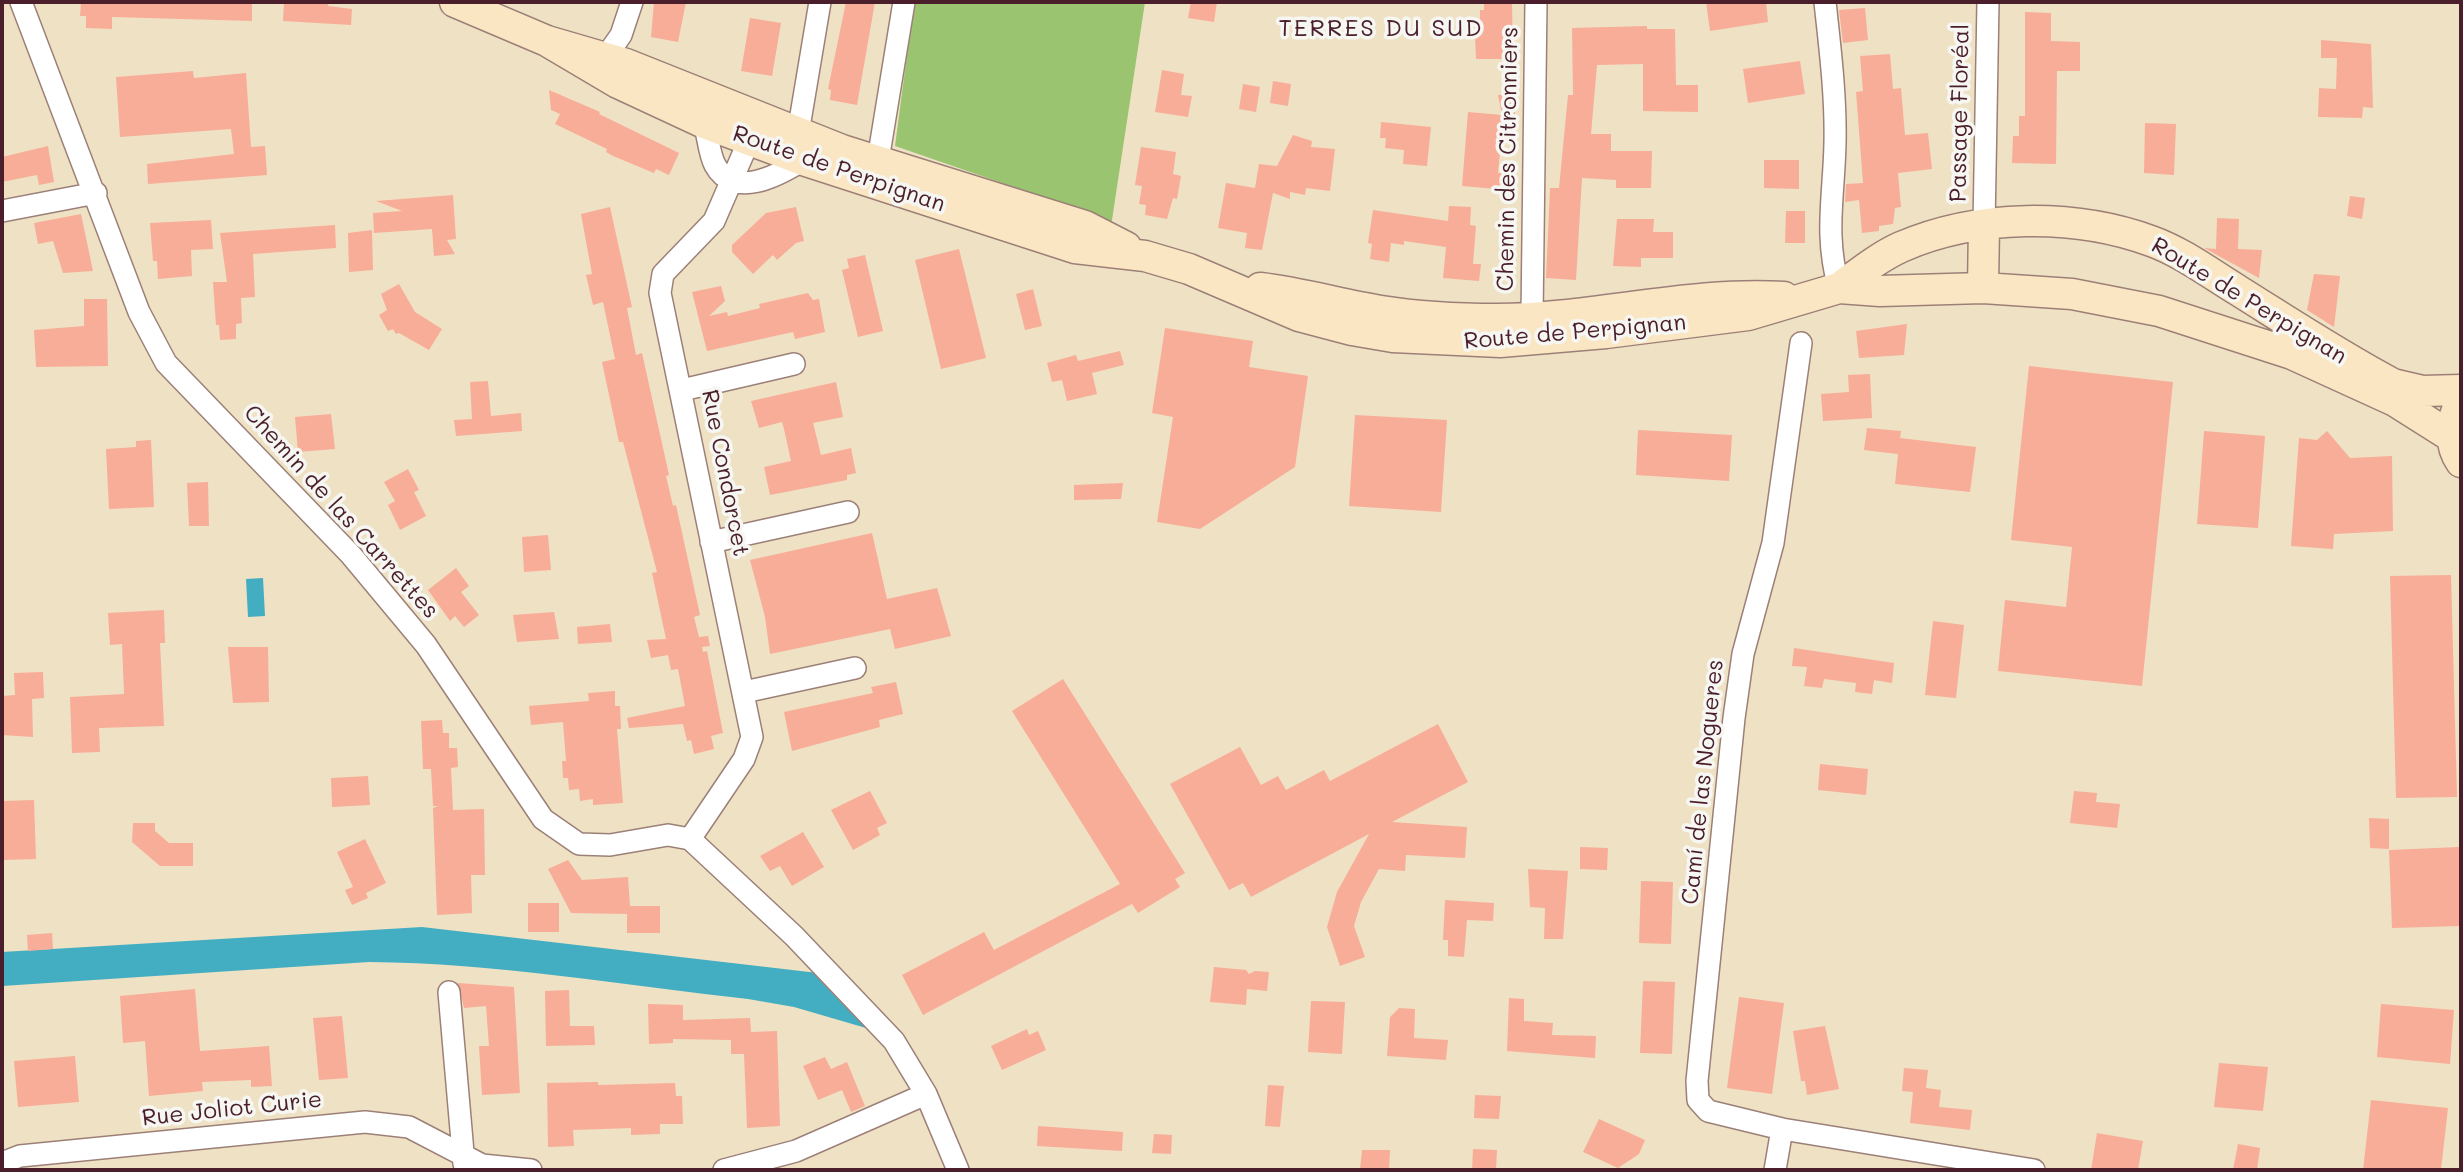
<!DOCTYPE html>
<meta charset="utf-8">
<style>
body{margin:0}
#map{position:relative;width:2463px;height:1172px;overflow:hidden;background:#efe1c4;font-family:Mali,sans-serif}
canvas{display:block}
.frame{position:absolute;inset:0;border:4px solid #4a1f2b;pointer-events:none}
</style>
<div id="map">
<canvas width="2463" height="1172"></canvas>
<div class="frame"></div>
</div>
<script>
const g = document.querySelector('canvas').getContext('2d');
g.lineJoin = 'round';
function fill(path, color) { g.fillStyle = color; g.fill(path, 'evenodd'); }
function trace(path, color, width, dash) { g.strokeStyle = color; g.lineWidth = width; g.lineCap = dash ? 'butt' : 'round'; g.setLineDash(dash || []); g.stroke(path); }
function drawText(font, color, halo, rows, align = 'center') {
  g.font = font + ' Mali,sans-serif'; g.lineWidth = 7; g.setLineDash([]); g.textBaseline = 'middle'; g.strokeStyle = halo; g.fillStyle = color; for (const [text, x, y, turn = 0] of rows) {
    g.save(); g.translate(x, y); g.rotate((+turn || 0) * Math.PI / 180); g.textAlign = isNaN(turn) ? turn : align; if (halo) g.strokeText(text, 0, 0); g.fillText(text, 0, 0); g.restore();
  }
}
fill(new Path2D(`
 M914,2H1145L1110,233L1107,235L1109,220L895,146Z`), '#9ac470');
fill(new Path2D(`
 M263,578L265,616L248,617L246,579Z
 M422,927L818,973L866,1028L794,1007L748,999C622,985 496,963 369,962L2,986V952Z`), '#43aec2');
fill(new Path2D(`
 M81,2H252V21L112,17V29L86,28V16H80Z
 M284,2H329L328,6L352,9L351,25L283,21Z
 M654,2H686L678,42L651,37Z
 M846,2H875L857,105L830,100L831,90L828,89Z
 M1191,2H1217L1214,22L1188,18Z
 M1484,2H1512L1513,59H1476L1475,35H1480V10H1484Z
 M1706,2H1766L1768,22L1710,31Z
 M1865,8L1868,40L1843,43L1839,10Z
 M2025,12L2051,13V41L2080,42V71H2057L2056,164L2012,163L2013,136H2019V116H2025Z
 M750,18L781,23L772,76L741,71Z
 M1647,26V29H1675L1676,85H1698V112L1643,111V64L1597,65L1591,134H1611V151H1652L1651,188H1616V180L1582,178L1576,280L1546,278L1550,188H1559L1568,95H1573L1572,28Z
 M2321,40L2371,44L2373,108L2363,107L2362,118L2318,117L2319,88L2336,89L2337,58H2321Z
 M1890,54L1893,89L1901,88L1905,135L1928,133L1932,169L1898,173L1901,207L1895,208L1893,224L1879,226V231L1862,233L1859,200L1845,202L1846,184L1863,183L1856,92L1863,91L1860,56Z
 M1800,61L1805,94L1748,103L1743,69Z
 M1162,70L1184,74L1181,95L1192,96L1188,117L1155,112Z
 M193,71L194,78L246,73L251,147L265,146L267,175L148,184L147,164L234,154L231,129L120,137L116,77Z
 M1273,81L1291,84L1288,106L1270,103Z
 M1243,84L1260,87L1256,112L1239,109Z
 M549,90L600,112L599,114L679,153L669,175L656,169L654,173L613,156L606,152L607,149L555,124L560,114L551,110Z
 M1517,92L1512,144H1506L1502,131L1498,173L1510,174L1508,190L1462,186L1468,112L1502,115L1498,95Z
 M1381,122L1431,127L1427,166L1403,164L1404,150L1385,148L1386,138H1380Z
 M2145,123L2176,124L2174,175L2144,173Z
 M1293,135L1312,141L1311,147L1335,149L1330,191L1306,188L1305,195L1290,192V199L1273,193L1262,250L1245,248L1247,233L1218,228L1226,183L1255,188L1259,164L1277,166Z
 M48,146L54,182L39,185L37,175L2,182V157Z
 M1141,147L1176,152L1173,174L1181,176L1177,199L1173,198L1167,219L1145,215L1146,205L1139,204L1142,186L1135,185Z
 M1764,160H1799V189L1764,188Z
 M453,195L456,239L447,240L455,254L434,256L432,229L374,233L373,213L402,211L376,201Z
 M2350,196L2365,198L2362,219L2347,216Z
 M1449,206L1471,207L1470,225L1476,226L1473,264H1481L1479,281L1443,278L1446,247L1404,241V245L1391,243L1389,262L1370,259L1372,244L1368,243L1373,210L1448,221Z
 M610,207L632,307L627,308L636,355L642,353L669,475L666,476L673,506L676,505L700,615L694,617L699,637L708,636L710,646L702,647L703,652L707,651L723,733L711,736L714,749L694,754L691,740L687,741L683,724L629,728L627,718L685,706L678,669L671,670L668,655L651,658L647,640L666,639L652,573L657,572L623,442H619L602,362L615,359L603,302L593,305L586,275L592,274L581,214Z
 M796,207L804,241L796,243L777,260L773,255L753,274L732,252V245L766,213Z
 M1786,211H1805V243H1785Z
 M81,214L93,271L63,273L53,241L38,244L34,223Z
 M2217,218L2239,219L2238,249L2262,250L2259,278L2204,248L2216,249Z
 M1617,219H1654L1653,232H1673V258H1641V267L1613,266Z
 M211,220L213,249L191,250L192,276L158,279L157,261H153L150,223Z
 M335,225L336,248L253,254L255,297L241,298L242,323L236,324V339L220,340L219,325H216L213,282H227L220,233Z
 M372,230L373,270L349,272L348,233Z
 M959,249L986,358L941,369L915,260Z
 M865,255L883,331L858,337L842,270L849,268L847,259Z
 M2314,274L2340,276L2334,327L2307,310Z
 M399,284L415,312L442,329L429,350L399,333L396,334L393,329L388,331L379,315L387,310L381,294Z
 M721,286L725,301L709,316L727,312L728,316L760,308L759,304L808,293L813,300L819,299L825,332L795,339L793,332L707,351L692,292Z
 M1033,289L1042,326L1025,330L1016,294Z
 M84,299H107L108,366L36,367L34,330L84,326Z
 M1907,324L1904,355L1859,358L1856,331Z
 M1165,328L1253,341L1249,367L1308,376L1295,467L1200,529L1157,522L1173,417L1152,413Z
 M1120,351L1124,365L1092,373L1097,394L1067,401L1062,380L1052,382L1047,363L1076,355L1078,361Z
 M2029,366L2173,382L2142,686L1998,671L2005,600L2066,607L2072,547L2011,540Z
 M1870,374L1872,418L1823,421L1821,394L1849,392L1848,375Z
 M488,381L491,416L521,413L522,431L456,436L454,420L472,419L470,382Z
 M836,382L843,417L813,423L821,455L851,448L856,473L847,475V480L770,495L764,467L791,461L784,429L782,422L759,428L751,401Z
 M331,414L335,449L298,452L295,417Z
 M1355,415L1447,420L1441,512L1349,506Z
 M1867,428L1901,431L1900,438L1976,447L1970,492L1895,484L1898,454L1864,450Z
 M1638,430L1732,435L1729,481L1636,475Z
 M2204,431L2265,436L2258,528L2197,524Z
 M2327,431L2350,458L2392,456L2393,531L2334,534L2333,549L2291,546L2299,438L2317,440Z
 M151,440L154,507L109,509L106,449L136,447V441Z
 M408,469L419,490L414,492L426,516L400,530L388,505L395,501L384,482Z
 M208,482L209,526H189L187,483Z
 M1123,483L1121,499L1074,500V485Z
 M872,533L887,599L937,588L951,636L895,649L890,629L770,654L765,617L750,560Z
 M548,535L551,570L524,572L522,537Z
 M456,568L469,586L461,592L479,615L464,627L455,616L450,621L428,590Z
 M2451,575L2457,797L2396,798L2390,576Z
 M164,610L165,643H160L164,726L99,728L100,752L72,753L70,697L124,694L122,644L110,645L108,613Z
 M554,612L559,639L517,642L513,615Z
 M1933,621L1964,625L1956,698L1925,695Z
 M610,624L612,642L578,644L577,627Z
 M228,647H268L269,702L233,703Z
 M1794,648L1894,663L1892,683L1874,680L1872,694L1855,692L1856,683L1824,679L1822,688L1804,686L1807,667L1792,666Z
 M43,672L44,698L32,699L33,737L2,735V696L15,695L14,673Z
 M1063,679L1185,873L1175,879L1180,887L1138,913L1132,904L923,1015L902,975L984,932L994,950L1120,884L1012,711Z
 M896,682L903,714L879,720L880,727L792,751L784,712L873,693L871,687Z
 M615,691V706H620L621,729H617L623,803L593,805V799L580,801L579,789L569,790L568,778H563L562,761H566L563,722L531,725L529,706L589,701L588,693Z
 M442,720L443,733H449V748H457L458,767L451,768L453,810L484,809L485,875H471L472,913L437,915L433,808L438,806H433L431,769H423L421,721Z
 M1438,724L1468,782L1392,822L1467,827L1465,858L1406,855L1405,871L1379,869L1361,902L1354,926L1365,957L1340,966L1327,927L1337,892L1369,834L1251,897L1243,883L1229,890L1170,784L1240,747L1261,785L1278,776L1286,790L1324,770L1330,781Z
 M1820,764L1868,769L1866,795L1818,790Z
 M368,776L370,805L332,807L331,778Z
 M870,791L887,823L877,828L880,835L853,850L831,810Z
 M2074,791L2097,793L2096,802L2120,804L2117,828L2070,823Z
 M34,800L36,859L2,860V801Z
 M2369,818L2389,819V849L2370,848Z
 M133,823H155V831L169,843H193V866H160L132,842Z
 M803,832L824,867L792,886L780,866L770,871L760,856Z
 M365,839L386,883L366,893L368,898L352,905L345,890L353,887L337,852Z
 M1580,847L1608,848L1607,870L1580,869Z
 M2459,847L2461,926L2392,928L2389,850Z
 M568,860L582,880L628,877L630,906H660V933H627V914L571,913L548,869Z
 M1528,869L1568,871L1563,939H1544L1545,908L1530,907Z
 M1641,881L1673,882L1671,944L1639,943Z
 M1445,900L1494,903L1493,921L1467,920L1464,957L1448,956V940H1443Z
 M528,903H559V932H528Z
 M52,933L53,949L28,951L27,935Z
 M1214,967L1246,970L1249,974L1255,971L1269,972L1267,991L1247,989L1246,1005L1210,1002Z
 M1643,981L1675,982L1672,1054L1640,1053Z
 M458,983L514,987L520,1093L482,1095L479,1046H489L486,1006L464,1008Z
 M195,989L200,1051L269,1046L272,1086L251,1087V1080L202,1082L203,1091L149,1096L145,1041L123,1043L120,996Z
 M569,990L570,1026H594L595,1045L546,1046L545,991Z
 M1739,997L1784,1003L1772,1094L1727,1088Z
 M1509,998L1524,999V1021L1553,1023L1552,1035L1596,1036L1595,1058L1507,1051Z
 M1311,1001L1345,1002L1342,1054L1308,1052Z
 M648,1004L683,1005V1020L750,1018L751,1032L777,1031L780,1126L747,1128L744,1054H731V1040L673,1039V1043L649,1044Z
 M2381,1004L2454,1010L2450,1064L2377,1057Z
 M1399,1008L1415,1009L1414,1038L1448,1040L1446,1060L1387,1056L1390,1017Z
 M342,1016L348,1078L319,1080L313,1018Z
 M1825,1026L1839,1089L1807,1095L1805,1081H1801L1793,1031Z
 M1027,1029L1029,1035L1038,1031L1046,1050L1002,1070L991,1046Z
 M75,1056L79,1102L18,1107L14,1061Z
 M825,1057L831,1069L847,1062L865,1106L851,1112L842,1090L818,1100L803,1066Z
 M2219,1063L2268,1067L2263,1111L2214,1107Z
 M1904,1068L1928,1070L1926,1088L1941,1090L1939,1107L1972,1110L1970,1130L1910,1123L1913,1092L1902,1091Z
 M598,1082V1085L675,1083L676,1096H682L683,1124H660V1134L631,1135V1128L573,1130L574,1146L548,1147L547,1083Z
 M1268,1085L1284,1086L1280,1127L1265,1126Z
 M1475,1095L1501,1096L1499,1119L1474,1118Z
 M2371,1100L2448,1108L2441,1170H2363Z
 M1599,1119L1645,1140L1639,1154L1618,1168L1583,1152Z
 M1038,1126L1123,1132L1122,1151L1037,1146Z
 M2097,1133L2143,1141L2138,1170H2091Z
 M1154,1134L1172,1135L1171,1154L1152,1153Z
 M2238,1144L2260,1148L2257,1170H2233Z
 M1473,1149L1497,1150L1496,1170H1472Z
 M1362,1150H1390L1389,1170H1360Z`), '#f8ad98');
const minor = new Path2D(`
 M21,2L139,312L166,363L351,555L426,645L543,819L579,844L610,845L668,835L690,839L794,936L894,1041L926,1094L958,1170
 M1825,2C1830,48 1836,96 1835,143C1834,196 1824,235 1839,288
 M605,58L621,35L632,2
 M704,123C708,135 709,154 715,165C734,200 779,175 803,160
 M798,133L820,2
 M878,160L904,2
 M2,211L96,193
 M1984,226L1988,2
 M1532,316L1536,2
 M682,390L794,364
 M711,542L848,512
 M744,692L855,668
 M690,839L744,759L752,737L660,293L663,274L714,221L754,129
 M449,992L464,1164
 M1782,1129L2034,1170
 M2,1163L20,1156L365,1122L409,1127L482,1165L531,1170
 M724,1170L796,1151L926,1094
 M1775,1170L1782,1129L1708,1111L1698,1100L1697,1081L1734,718L1743,654L1773,543L1801,343`);
const secondary = new Path2D(`
 M455,2L547,41L626,64L842,150L1085,226L1126,247
 M547,41L618,83L704,123L803,160L1075,248L1145,256L1189,269L1299,316L1352,330L1393,337L1500,342L1606,333L1748,315L1839,288L1880,291L1983,288L2072,294L2159,311L2292,354L2395,401L2452,437
 M1260,288C1301,293 1340,304 1381,311C1419,317 1459,319 1497,319C1593,319 1688,291 1784,297
 M1839,288C1859,273 1879,257 1901,247C1977,214 2074,213 2151,241C2182,252 2211,274 2239,291C2290,323 2340,356 2393,384L2423,391L2461,390
 M1983,288L1984,226
 M2461,401C2451,420 2448,443 2461,462`);
trace(minor, '#9c8078', 24);
trace(secondary, '#9c8078', 33);
trace(minor, '#fff', 21);
trace(secondary, '#fbe6c3', 30);
drawText('23px', '#4a1f2b', '#f6f6f2', [
 ["Passage Floréal",1960,113,-89],
 ["Chemin des Citronniers",1508,159,-89],
 ["Route de Perpignan",839,169,19],
 ["Route de Perpignan",2249,301,31],
 ["Route de Perpignan",1575,332,-5],
 ["Rue Condorcet",725,473,79],
 ["Chemin de las Carrettes",341,512,48],
 ["Camí de las Nogueres",1703,782,-84],
 ["Rue Joliot Curie",232,1109,-6]
]);
g.letterSpacing = '2px';
drawText('24px', '#4a1f2b', '#f6f6f2', [
 ["TERRES DU SUD",1381,29]
]);
g.letterSpacing = '0px';
</script>
